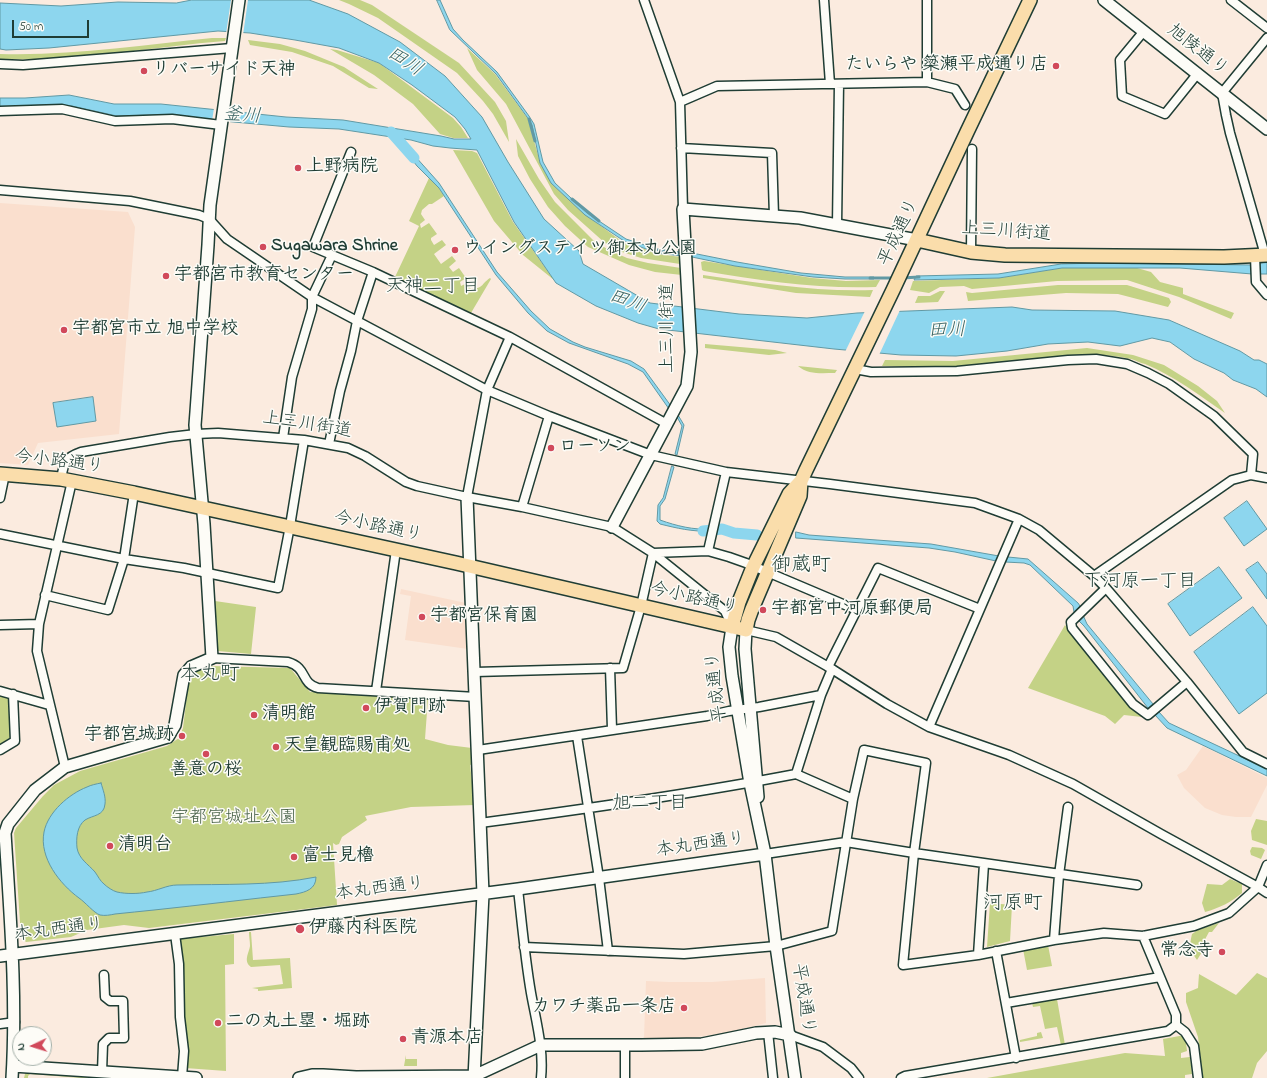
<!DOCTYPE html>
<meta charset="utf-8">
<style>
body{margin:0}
#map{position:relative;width:1267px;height:1078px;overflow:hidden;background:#fbebdf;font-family:"Indie Flower",sans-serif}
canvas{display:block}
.north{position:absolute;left:12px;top:1026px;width:40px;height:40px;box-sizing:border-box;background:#fdfcf7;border:1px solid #a4b0a9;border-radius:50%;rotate:266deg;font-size:11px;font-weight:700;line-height:16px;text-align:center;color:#1f3d34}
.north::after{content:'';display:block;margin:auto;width:14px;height:18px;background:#d1495b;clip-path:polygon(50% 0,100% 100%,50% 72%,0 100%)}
.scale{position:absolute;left:12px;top:20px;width:77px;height:18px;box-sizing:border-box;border:2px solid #1f3d34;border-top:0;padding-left:5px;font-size:12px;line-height:14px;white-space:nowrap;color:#1f3d34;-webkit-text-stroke:3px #fdfcf7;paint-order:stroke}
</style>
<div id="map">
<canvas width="1267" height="1078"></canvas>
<div class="north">N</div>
<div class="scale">50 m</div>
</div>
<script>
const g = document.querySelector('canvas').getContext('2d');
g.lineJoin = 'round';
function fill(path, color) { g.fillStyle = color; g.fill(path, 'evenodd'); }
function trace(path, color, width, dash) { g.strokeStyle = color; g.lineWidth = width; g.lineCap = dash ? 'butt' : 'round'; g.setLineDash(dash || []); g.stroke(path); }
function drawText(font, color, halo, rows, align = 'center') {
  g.font = font + ' "Indie Flower","Klee One",sans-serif'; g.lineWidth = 3; g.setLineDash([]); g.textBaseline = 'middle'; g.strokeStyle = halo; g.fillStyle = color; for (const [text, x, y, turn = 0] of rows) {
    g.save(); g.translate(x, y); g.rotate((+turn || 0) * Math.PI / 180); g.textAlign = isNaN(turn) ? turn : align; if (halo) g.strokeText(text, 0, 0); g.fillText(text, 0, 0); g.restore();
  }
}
fill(new Path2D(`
 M0,203L128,212L135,227L119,434L38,443L28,465L0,463Z
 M401,589L466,603L468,649L405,640L411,596L400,594Z
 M1203,746L1267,778V785L1251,817H1236L1222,815L1205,808L1184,788L1177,775L1186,770Z
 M765,978L766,1023L726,1033L681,1039L644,1038L646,981L669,982H712Z`), '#fadfce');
fill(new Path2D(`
 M339,0H360L372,5L459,63L495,102L506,121L509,142L493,114L483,101L457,73L378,18L349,4Z
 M212,38H226L225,41C150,47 75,62 0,59V54C71,56 142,45 212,38Z
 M248,40L280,44L305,51L344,67L378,89L369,88L333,66L292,52L250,45Z
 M467,48L495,74L528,119L540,162L551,183L586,215L624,243L648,250L657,254L681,257L680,264L641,258L619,251L605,243L568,210L554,194L506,104L477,70Z
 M330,49L337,50L379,63L453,118L461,127L468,138H453L440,134L413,104L374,75Z
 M516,139L539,179L555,202L594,241L609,250L627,258L648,263L681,268L682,275L655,272L629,265L588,247L565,226L548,207L530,179L518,156Z
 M453,150L472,151L477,153L513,222L554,280L523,255L494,221Z
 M429,178L439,188L444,196L432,204H429L422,210L421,214L425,220L420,224L421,228L429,223L437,234L431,238V240L434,245L442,240L446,245L434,254L441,264L452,256L456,261L449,267L453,272L459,268L466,278L460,282L461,286L467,283L471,289C484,288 481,284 490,278L491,279L471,313L395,277L419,226L409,221Z
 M704,261L812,278L846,281L880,280L876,287C819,289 761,281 704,271L702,270L701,262Z
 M1062,268H1137L1151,272L1160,282L1183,288V294L1234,313L1231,319L1179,297L1127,280L1057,281L972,289L964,286L940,287L929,293L910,290L913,281L999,278Z
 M703,275C759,283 816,292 873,290L870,297L796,293L703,278Z
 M1058,285H1127L1169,298L1171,302L1168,307L1118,294L1066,293L968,301L966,292L972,293Z
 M940,291H945L938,302L915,303L918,296H930Z
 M705,344L775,350L787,353L769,355L705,348Z
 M1087,348L1133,355L1164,365L1198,386L1217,401L1225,413C1199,395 1174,376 1145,364C1140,363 1135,360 1131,359C1083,348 1025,362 977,365C945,368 914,367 882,366L885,360L953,361Z
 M798,366L837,370L835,373C822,373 808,375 798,366Z
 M215,601L256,607L251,654L218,651Z
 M1065,625L1129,705L1142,717L1124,715L1115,724L1105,716L1028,688Z
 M211,666L290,668L310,692L428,698L425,739L448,745L472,748L474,764L470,765L475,805L411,807L365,816L367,820L342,837L339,844L336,845L333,843L337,905L149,928L124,925L87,930L71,937L26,942L21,937L14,833L16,828L43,796L54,785L80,771L167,746L179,738L183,728L189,678L196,669Z
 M0,694L9,696L13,733L10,738L0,744Z
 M1256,819L1267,821V845L1252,840L1251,831Z
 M1252,847L1262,848L1265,850L1261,859L1251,855L1250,851Z
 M1230,879L1242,884V893C1231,902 1220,908 1205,912L1202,903L1207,884L1222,885Z
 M990,903L1012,905L1010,941L987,947Z
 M1219,923L1212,932H1209L1203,943L1202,952L1197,960C1190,950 1189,946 1192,934L1198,930Z
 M249,932H251L253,960L290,958L292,988L258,991V989L252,988L283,984L280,965L251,967C243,961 249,953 250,946C250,941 249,937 249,932Z
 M234,934V964L225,965L226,1071L185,1068L179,939Z
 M1048,945L1052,966L1027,970L1023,949Z
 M1257,973L1267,978V1051L1257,1063L1252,1078H1203L1198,1037L1186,1002V993L1198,988L1199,974L1236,995Z
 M1057,999L1065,1045H1061L1057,1027L1045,1029L1040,1006L1033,1007L1032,1003Z
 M1041,1032L1043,1038L1020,1042V1040L1037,1036V1033Z
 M1185,1035L1187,1051L1181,1053V1058L1190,1057L1192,1074L1185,1075V1078H987L1125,1053L1165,1056L1163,1039Z
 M406,1055V1059H417V1066H404Z
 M28,1070L121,1078H81L30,1074L28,1076V1078H24L25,1074Z`), '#c4d286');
const water = new Path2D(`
 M192,0H309L348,14L400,42L445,76L482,117L508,162L544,219L579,251L583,264L650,303L739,314L807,318L857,313L1012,307L1032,310L1115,311L1169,320L1240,351L1254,360H1259L1267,364V397L1256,389L1233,380L1224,373L1194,359L1170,342L1152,338L1120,346L1088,342L1048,344L1007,351L956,356L901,355L834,349L659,329L638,323L596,306L556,283L514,222L477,150L450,148L433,146L411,140L339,129L289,127L156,115L117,116L72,106L43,105L0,107V98H25L69,95L114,104H161L286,117L343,120L441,136L454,139H471L465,129L455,117L412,85L379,63L339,48L295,40L250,33L218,31L49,48L6,50L0,49V3L61,6L118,2L176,3Z
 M437,0H440L453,29L463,40L497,72L529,116L534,124L543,162L555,183L587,213L626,239L651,247L658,251L692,253L737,262L801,273L845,277H874V279H845L813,277L735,266L692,257L655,253L649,250L624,241L585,215L551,183L540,163L532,125L527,117L496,74L450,30Z
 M406,146L439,183L497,272L531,311L550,329L573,342L585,347L631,361L644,369L671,406L669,409L643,372L628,364L569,343L547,331L528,313L496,275L439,188L417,166L403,148Z
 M1267,262V274H1260L1259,264Z
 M1101,263L1252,265V274L1180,268H1062L999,278L914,280L916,276L998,274L1061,264Z
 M93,397L96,421L57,427L53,403Z
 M678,415L684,425L677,455L675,454L682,426L677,417Z
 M672,466L674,467L665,499L660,506V520C677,526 693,530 711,529L710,531C693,532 676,528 660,524L657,521L658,505L663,498Z
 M1247,501L1267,529L1244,546L1224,518Z
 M720,527L744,533H756L755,537L734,535L720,530Z
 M796,532L809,535L931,544L999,556L996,561L955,552L929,548L796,538Z
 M1008,557L1028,559L1078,603L1080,606L1074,612L1073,606L1030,565L1024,563L1005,562Z
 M1258,562L1267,574V599L1246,570Z
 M1219,567L1242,598L1190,636L1168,604Z
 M1253,607L1267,626V693L1239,714L1194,652Z
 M1083,615L1087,624L1153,704L1148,708L1084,626L1078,620Z
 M1159,712L1169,723L1267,769V776L1167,728L1155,715Z
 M101,783C103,790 106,797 105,804C104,816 93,815 85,820C77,826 76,838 77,848C79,859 88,864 95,872C98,876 100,881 104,884C107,887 113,891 117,892C126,894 138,894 147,892C157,891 167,885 177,885C222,884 272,886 316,877C316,889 306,892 296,894C249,899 202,905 154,910C141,911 128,913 115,914C110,915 105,916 100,915C94,913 85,902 79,898C60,884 39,858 44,832C48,812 69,794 87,787C91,785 96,784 101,783Z`);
fill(water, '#8dd6ee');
trace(water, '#6199a4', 1);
fill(new Path2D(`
 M231,0H248L243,35L226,34Z
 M214,108L232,110L230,123L212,121Z
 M900,310L879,355L845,352L865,311Z`), '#fbebdf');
trace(new Path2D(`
 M529,119L535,141
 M572,199L599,221
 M651,249L679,253
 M870,278H895
 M902,278L919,277`), '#6199a4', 3);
trace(new Path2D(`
 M391,132L414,158
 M703,531L722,529L734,533L757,535`), '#8dd6ee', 11);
const street = new Path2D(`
 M644,0L680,102L683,209
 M824,0L830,84
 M1231,0L1267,28
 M1144,31L1120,60L1122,96L1165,114L1198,73
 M0,64L23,65L232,48
 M927,82V0
 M680,102L717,86L927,82L955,89L965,105
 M0,111L62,109L115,121L172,119L221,125
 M681,148L772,153L774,216
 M0,190L130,201L199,215L209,219L227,239L312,297L487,390L549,416L651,455L726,472L830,484L975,503L1019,519L1039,530L1094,576L1106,588L1187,682L1243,752L1267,764
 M837,225L839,84
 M971,252L972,149
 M332,255L313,247L351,152
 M1265,255L1230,133L1226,115L1222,93L1267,38
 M1255,256L1256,282L1267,295
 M373,272L510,337L667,424
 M855,369L871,372L957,371L1068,360L1096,359L1127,364L1148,373L1169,384L1214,416L1253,454L1251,475
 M283,438L292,377L312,309V297L332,255L373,272L357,321L351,351L340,391L329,444
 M61,479C64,463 64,458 81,452L170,437L196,434L218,433L304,440L348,448L365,456L406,482L417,486L467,497L522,507L612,527L653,553L725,611L732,626
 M467,497L487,390L510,337
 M0,498L5,474
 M522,507L549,416
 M0,534L124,559L184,568L278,588L290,526L304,440
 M708,551L729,557L746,563L857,610
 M1094,576L1232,480L1251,475L1267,478
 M1106,588L1071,622L1072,628L1133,704L1148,715L1187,682
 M45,595L108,610L124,559L134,493
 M0,625L39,624
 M746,630L776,637L832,669L887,704L929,727L1009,755L1073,784L1161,834L1258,887L1267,893
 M212,658L288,662C308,668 300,683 318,688L476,697
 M828,667L878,568L980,609
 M610,668L612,729
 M475,672L623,668L641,606L653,553L708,551L726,472
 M0,691L49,705
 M376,691L396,550
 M821,695L796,774L853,799
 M929,727L1019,519
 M577,736L599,878L608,951
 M0,750L15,741L13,694
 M478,750L707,716L729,711L759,707L821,695L832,669
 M65,767L37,651L39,624L72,481
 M480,823C586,809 692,794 796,774
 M765,854L846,842L914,853L1137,885
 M518,889C522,924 525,958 531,993C536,1021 544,1049 541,1078
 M175,934L179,964L180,1017L184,1051L182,1077
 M1143,936L1176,1015V1025L1185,1032L1194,1046L1198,1078
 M1054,940L1059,875L1068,807
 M524,947L684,954L776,946L832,931L853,799L864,750L926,763L914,853L903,965L978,955L1054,940L1104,933L1143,936L1194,926L1229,913L1258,887L1267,865
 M996,951L1016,1058
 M978,955L984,864
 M1006,1003L1160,977
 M0,1024L15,1022
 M768,1032L773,1078
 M790,1035L823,1047L851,1068L859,1078
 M625,1045V1078
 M102,1072L103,1044L109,1038H124L123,1001H110L105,997L104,975
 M901,1078L905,1076L1168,1031L1176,1025`);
const secondary = new Path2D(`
 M1104,0L1267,129
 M467,497L483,894L474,1078
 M612,527L687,386L691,352L683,209L800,218L917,240
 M732,627L729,647L732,676L750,783L765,854L776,946L795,1078
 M746,630L745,649L758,797
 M0,956L518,889L765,854
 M13,1066L196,1078
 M12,1078C17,996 10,915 5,833L8,824L35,790L65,767L168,737L175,725L184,675L191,667L212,658L204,524L195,425L196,412L208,245L210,205L239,0
 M299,1078L312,1075H323L356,1077L474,1076L541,1045H641L702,1044L756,1033L775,1032L790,1035`);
const primary = new Path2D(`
 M917,240L971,252L1005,255L1224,257L1267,255
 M0,474L61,479L134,493L456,563L746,630L748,620L752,609L800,496L801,481
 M732,627L739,602L753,567L789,494L801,481L806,470L893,290L967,132L1030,0`);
trace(street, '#1f3d34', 11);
trace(secondary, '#1f3d34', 14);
trace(primary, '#1f3d34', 16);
trace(street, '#fdfcf7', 8);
trace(secondary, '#fdfcf7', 11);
trace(primary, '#faddab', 13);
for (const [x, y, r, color] of [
 [1056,66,4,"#d1495b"],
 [144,71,4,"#d1495b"],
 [298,168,4,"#d1495b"],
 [263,247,4,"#d1495b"],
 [455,250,4,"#d1495b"],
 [166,276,4,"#d1495b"],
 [64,330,4,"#d1495b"],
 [551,448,4,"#d1495b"],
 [763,610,4,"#d1495b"],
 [422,617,4,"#d1495b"],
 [366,708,4,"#d1495b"],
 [254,715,4,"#d1495b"],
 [182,736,4,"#d1495b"],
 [276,747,4,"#d1495b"],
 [206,754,4,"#d1495b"],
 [110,846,4,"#d1495b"],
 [294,857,4,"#d1495b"],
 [300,929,5,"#d1495b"],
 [1222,952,4,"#d1495b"],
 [684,1008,4,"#d1495b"],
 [218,1023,4,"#d1495b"],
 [403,1039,4,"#d1495b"]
]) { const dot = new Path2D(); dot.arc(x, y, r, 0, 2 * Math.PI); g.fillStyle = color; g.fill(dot); trace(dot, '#fdfcf7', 1.5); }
drawText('18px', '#1f3d34', '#fdfcf7', [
 ["旭陵通り",1197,51,38],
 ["平成通り",900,233,-65],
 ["上三川街道",1006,233,4],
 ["上三川街道",669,328,-90],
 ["上三川街道",307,426,9],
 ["今小路通り",59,463,7],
 ["今小路通り",378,528,12],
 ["今小路通り",694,600,13],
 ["平成通り",718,687,-97],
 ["本丸西通り",701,846,-8],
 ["本丸西通り",380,890,-7],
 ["本丸西通り",59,931,-7],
 ["平成通り",802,999,81]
]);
drawText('bold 18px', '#1f3d34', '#fdfcf7', [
 ["たいらや 簗瀬平成通り店",1048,66,"right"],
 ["リバーサイド天神",152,71],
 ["上野病院",306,168],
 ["Sugawara Shrine",271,247],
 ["ウイングステイツ御本丸公園",463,250],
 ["宇都宮市教育センター",174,276],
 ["宇都宮市立 旭中学校",72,330],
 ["ローソン",559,448],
 ["宇都宮中河原郵便局",771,610],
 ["宇都宮保育園",430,617],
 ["伊賀門跡",374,708],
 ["清明館",262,715],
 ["宇都宮城跡",174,736,"right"],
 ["天皇観臨賜甫処",284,747],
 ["善意の桜",206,771,"center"],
 ["清明台",118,846],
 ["富士見櫓",302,857],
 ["伊藤内科医院",309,929],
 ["常念寺",1214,952,"right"],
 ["カワチ薬品一条店",676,1008,"right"],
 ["二の丸土塁・堀跡",226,1023],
 ["青源本店",411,1039]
], 'left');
drawText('18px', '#486248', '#fdfcf7', [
 ["宇都宮城址公園",234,819]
]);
drawText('italic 19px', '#3a6362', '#fdfcf7', [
 ["田川",404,63,32],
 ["釜川",242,117,4],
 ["田川",627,303,20],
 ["田川",947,332,-2]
]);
drawText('19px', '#1f3d34', '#fdfcf7', [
 ["天神二丁目",433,288],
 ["下河原一丁目",1140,583],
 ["旭二丁目",650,805]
]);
drawText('20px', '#1f3d34', '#fdfcf7', [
 ["御蔵町",801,567],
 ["本丸町",210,676],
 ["河原町",1013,905]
]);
</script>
